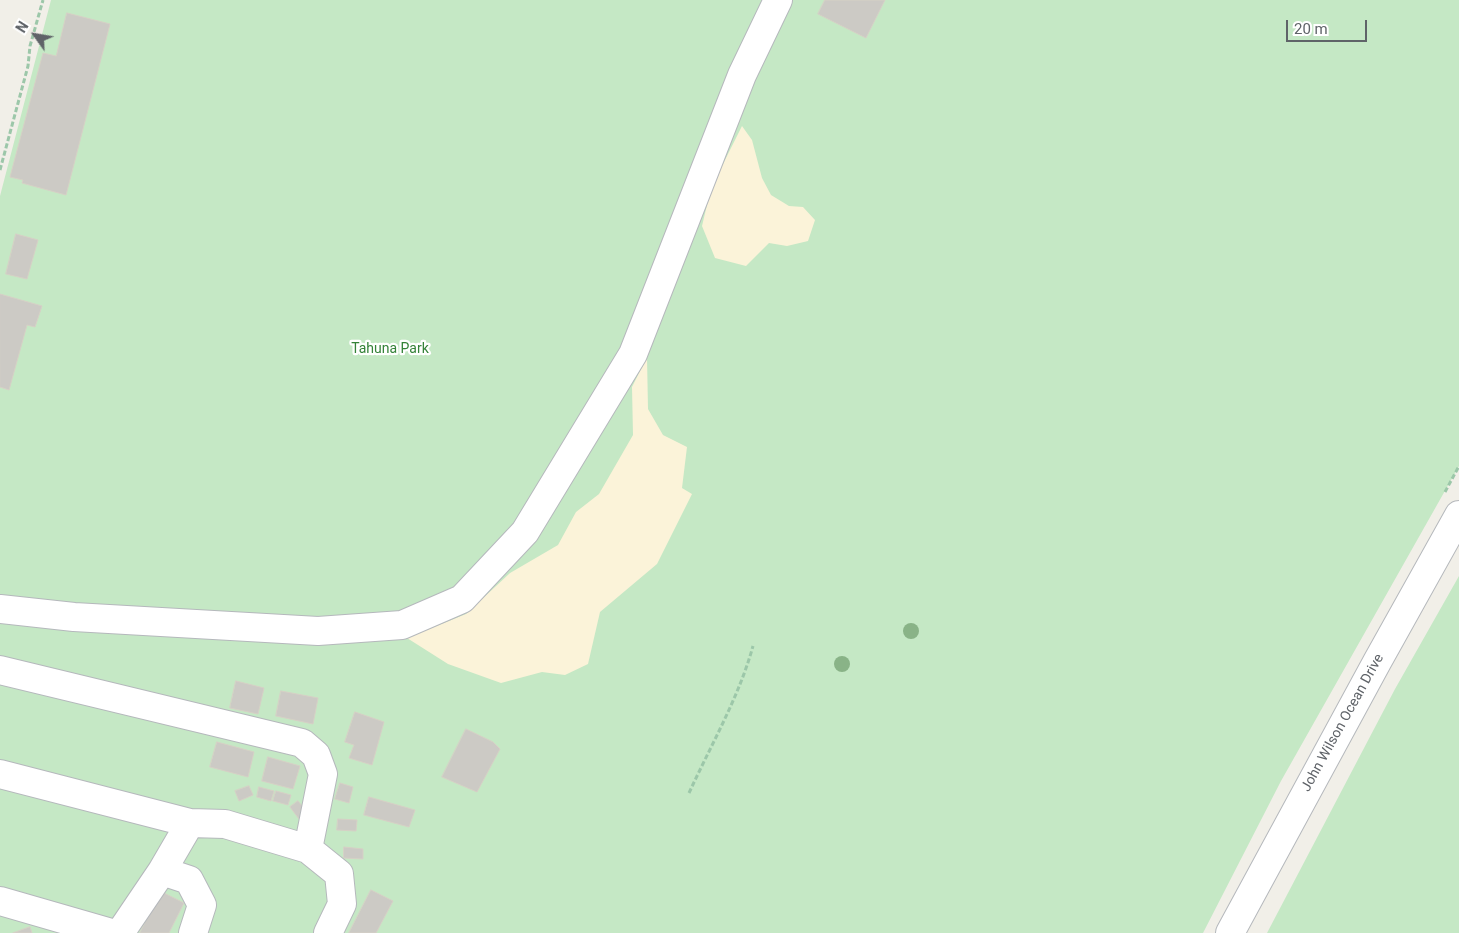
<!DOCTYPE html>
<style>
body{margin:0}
#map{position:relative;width:1459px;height:933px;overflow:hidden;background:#f1efe8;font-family:Roboto,sans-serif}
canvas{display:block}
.north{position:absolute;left:10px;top:10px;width:50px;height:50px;-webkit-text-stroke:4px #fff;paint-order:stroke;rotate:302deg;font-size:14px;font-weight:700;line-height:20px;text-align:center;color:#5f6368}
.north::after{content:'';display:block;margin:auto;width:18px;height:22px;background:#5f6368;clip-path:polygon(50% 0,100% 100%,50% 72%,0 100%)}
.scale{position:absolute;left:1286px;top:20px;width:81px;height:22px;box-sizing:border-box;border:2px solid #5f6368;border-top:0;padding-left:6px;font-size:15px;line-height:18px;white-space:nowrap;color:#5f6368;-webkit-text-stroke:4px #fff;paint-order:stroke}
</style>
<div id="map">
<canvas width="1459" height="933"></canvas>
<div class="north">N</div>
<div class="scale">20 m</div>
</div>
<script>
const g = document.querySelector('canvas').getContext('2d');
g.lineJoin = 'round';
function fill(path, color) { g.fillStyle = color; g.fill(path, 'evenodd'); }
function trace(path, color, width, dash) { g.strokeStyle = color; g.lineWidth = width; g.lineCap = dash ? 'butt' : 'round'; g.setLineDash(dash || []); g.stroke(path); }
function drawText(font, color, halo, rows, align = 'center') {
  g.font = font + ' Roboto,sans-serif'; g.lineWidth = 4.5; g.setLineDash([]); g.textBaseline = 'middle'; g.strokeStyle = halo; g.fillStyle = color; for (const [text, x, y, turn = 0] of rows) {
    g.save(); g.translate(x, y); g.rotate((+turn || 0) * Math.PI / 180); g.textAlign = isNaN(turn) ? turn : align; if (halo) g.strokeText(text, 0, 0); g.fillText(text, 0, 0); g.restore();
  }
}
fill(new Path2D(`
 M51,0H1459V466L1281,781L1203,933H0V196Z
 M1459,576V933H1267L1395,689Z`), '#c5e8c5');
fill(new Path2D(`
 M742,126L752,140L762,178L771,195L789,206L803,207L815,220L808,241L787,246L769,243L746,266L715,258L702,226L711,188Z
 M647,357L648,409L663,435L687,447L682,488L692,494L657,564L600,612L588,664L565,675L542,672L501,683L448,664L407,638L466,614L510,573L558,545L576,512L599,494L633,435L632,387Z`), '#fbf3d9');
const building = new Path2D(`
 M825,0H885L866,38L818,14Z
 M67,13L110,24L66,195L22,183L23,180L10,177L43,53L56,56Z
 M16,234L38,240L27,279L6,274Z
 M0,294L42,306L35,327L27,325L9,390L0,387Z
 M236,681L264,688L258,714L230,708Z
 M281,691L318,698L313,724L276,716Z
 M355,712L384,722L372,765L349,758L354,745L345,742Z
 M466,729L493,742L500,749L477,792L442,777Z
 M217,742L254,752L248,777L210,767Z
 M268,757L300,766L293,789L262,781Z
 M340,783L353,787L349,803L335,799Z
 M249,786L253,795L239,801L235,791Z
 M259,787L274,791L271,801L257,797Z
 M276,791L291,795L288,805L273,801Z
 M369,797L415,810L409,827L364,815Z
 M298,801L308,813L299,819L290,807Z
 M338,819L357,820L356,831L337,830Z
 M344,847L363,849V859L344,858Z
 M371,890L393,901L376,933H349Z
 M160,891L184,903L169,933H140Z
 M30,927L32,933H13Z`);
fill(building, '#cccac5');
trace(building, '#d6d1c6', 1);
const minor = new Path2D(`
 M0,609L74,617L318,631L402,625L462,599L525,532L633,354L742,75L778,0
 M0,670L302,743L316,755L323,774L308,849
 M0,774L190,823L225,824L308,849L339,874L342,904L328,933
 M162,871L189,880L202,905L193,933
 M0,901L111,933
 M120,933L162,871L190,823
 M1230,933L1377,662L1459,515`);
trace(minor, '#b5b8bc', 30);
trace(new Path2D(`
 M0,170L28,66L30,46L43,0
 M1445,492L1459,466
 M689,793C711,745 739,697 753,646`), '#9cc7a9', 3, [5, 2.5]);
trace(minor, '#fff', 28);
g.fillStyle = '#89b387';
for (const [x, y] of [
 [911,631],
 [842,664]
]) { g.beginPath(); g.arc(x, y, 8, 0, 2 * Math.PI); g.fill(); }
drawText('14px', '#348238', '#fff', [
 ["Tahuna Park",390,349]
]);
drawText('14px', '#5f6368', '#fff', [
 ["John Wilson Ocean Drive",1343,723,-61]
]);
</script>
